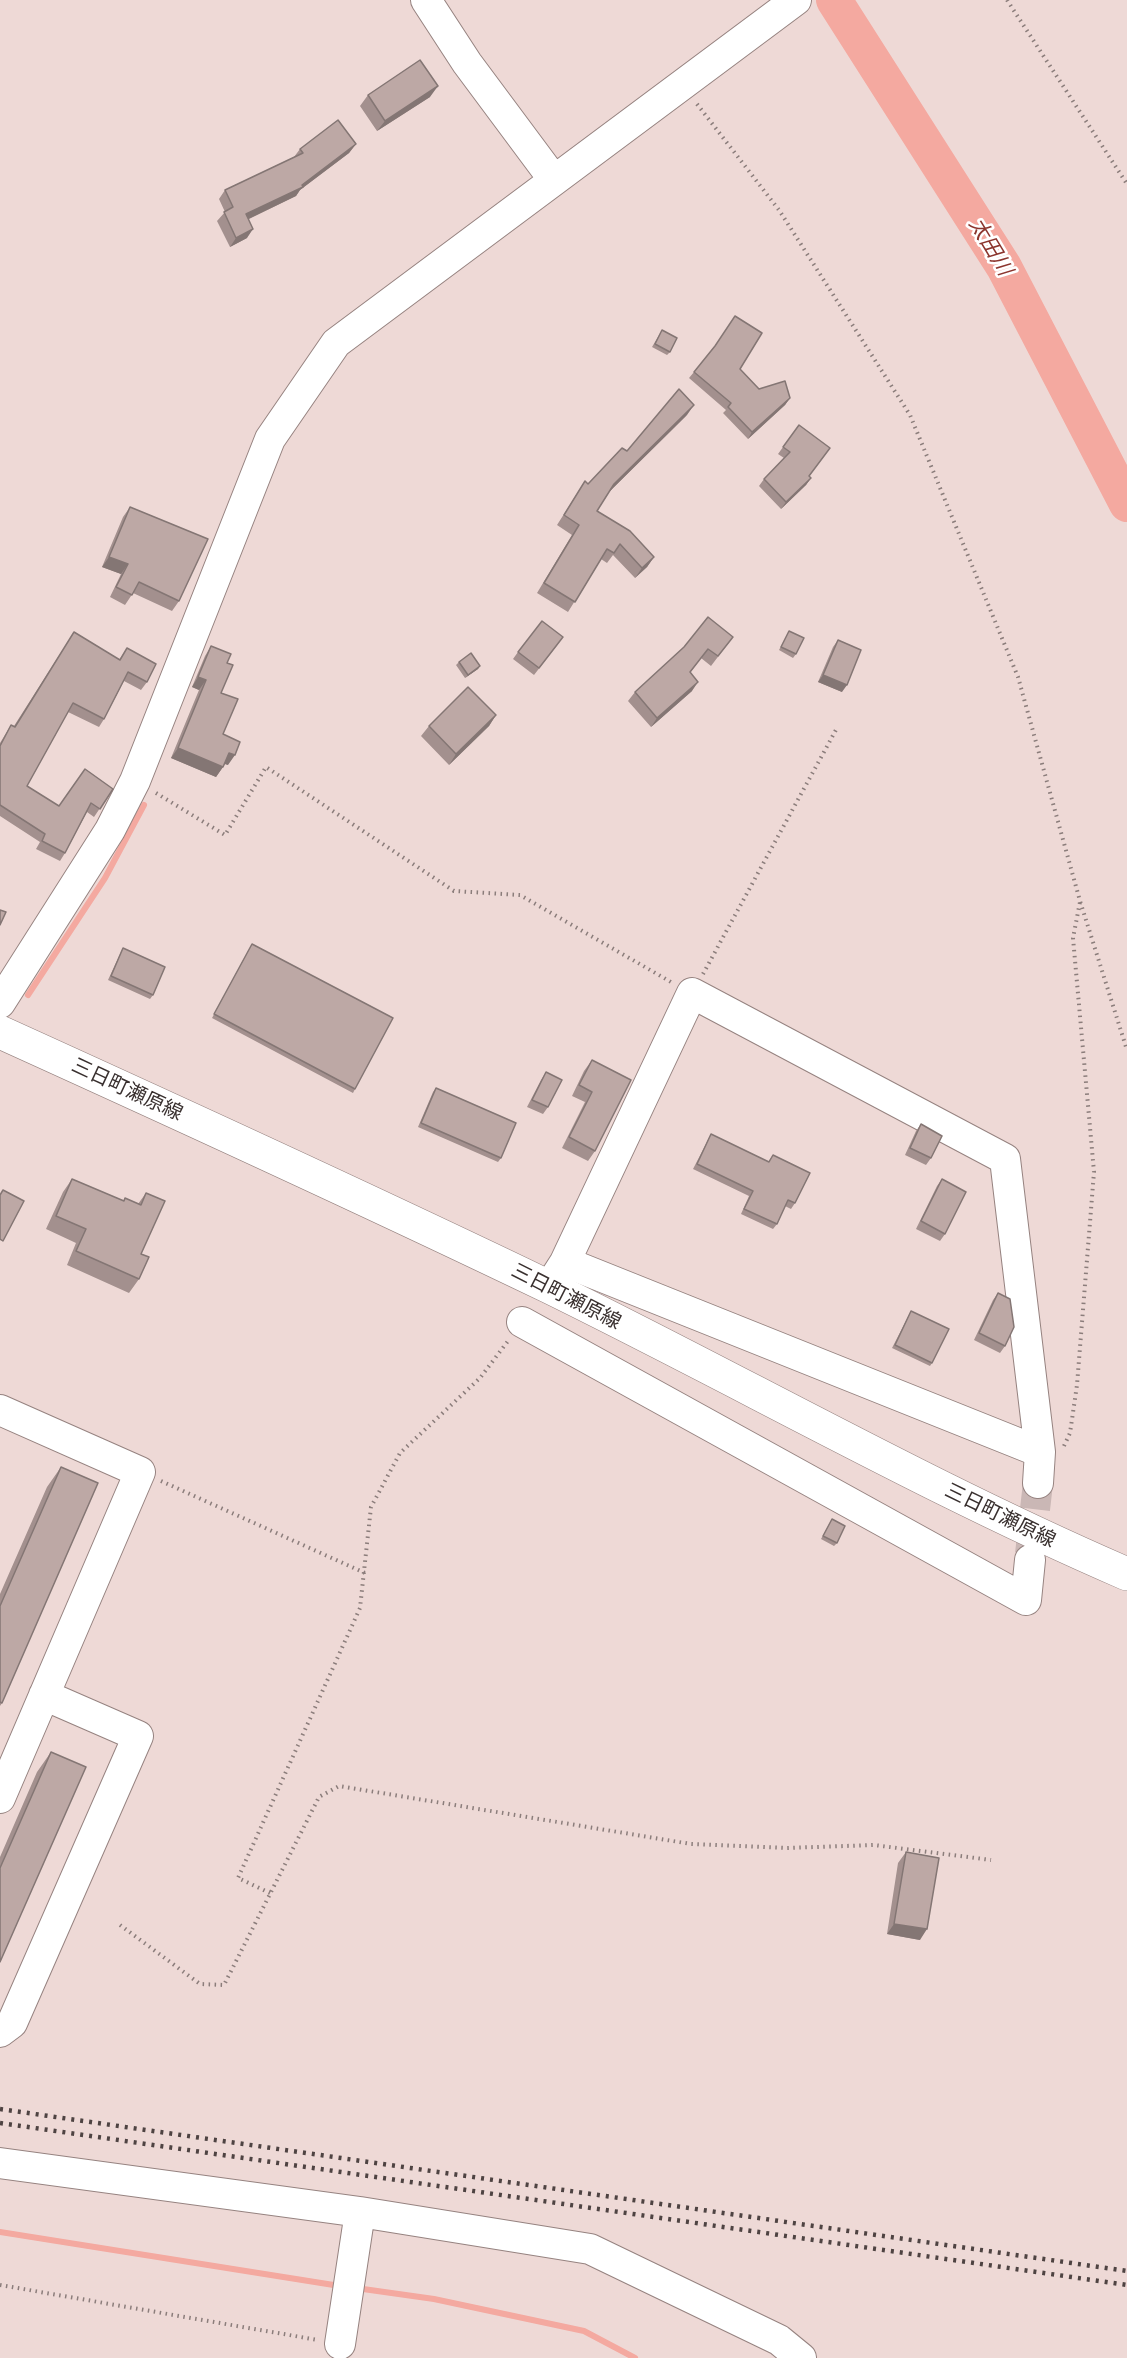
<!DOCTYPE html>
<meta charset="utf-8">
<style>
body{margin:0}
canvas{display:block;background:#eed9d6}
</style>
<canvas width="1127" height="2358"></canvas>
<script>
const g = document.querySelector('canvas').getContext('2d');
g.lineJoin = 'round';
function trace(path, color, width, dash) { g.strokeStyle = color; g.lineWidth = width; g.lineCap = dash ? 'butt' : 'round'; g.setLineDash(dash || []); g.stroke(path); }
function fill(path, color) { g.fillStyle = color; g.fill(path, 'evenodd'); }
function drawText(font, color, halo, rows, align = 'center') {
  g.font = font + ' Lora,"Noto Sans JP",serif'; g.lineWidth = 5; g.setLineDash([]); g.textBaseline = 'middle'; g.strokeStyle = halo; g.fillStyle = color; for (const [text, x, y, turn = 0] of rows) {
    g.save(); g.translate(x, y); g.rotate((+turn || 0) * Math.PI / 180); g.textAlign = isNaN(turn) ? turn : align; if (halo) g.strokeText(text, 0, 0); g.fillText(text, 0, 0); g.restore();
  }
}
trace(new Path2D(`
 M28,995L105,878L144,805
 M0,2232L340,2286
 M356,2288L434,2299L584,2331L635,2358`), '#f4a9a0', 6);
trace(new Path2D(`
 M834,0L1004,267L1127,504`), '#f4a9a0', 36);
trace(new Path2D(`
 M1030,1554L1038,1483`), '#cab7b5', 30, [30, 15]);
const minor = new Path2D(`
 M426,0L467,63L554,180
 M0,1003L110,830L135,781L270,439L336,343L796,0
 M565,1262L1040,1452
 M549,1287L565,1262L692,993L1005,1159L1040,1452L1038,1483
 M522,1322L1026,1600L1030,1560
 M0,1410L140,1472L0,1798
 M0,2032L12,2023L138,1736L44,1695
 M0,2163L360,2212L590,2249L779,2340L801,2358
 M340,2344L360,2212`);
const major = new Path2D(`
 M0,1032C183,1115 366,1199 547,1286C741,1381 928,1488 1127,1574`);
trace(minor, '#968380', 32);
trace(major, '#968380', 34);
trace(new Path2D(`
 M1007,0L1127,184
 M697,104L779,210L910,415L1018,677L1080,901L1127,1050
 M156,793L225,835L266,767L454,891L520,895L671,982
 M703,974L837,728
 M1064,1446L1070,1433L1077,1385L1094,1172L1073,938L1080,902
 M161,1481L365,1573
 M270,1893L238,1878L360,1608L371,1507L400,1453L480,1378L508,1341
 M120,1925L200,1984L224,1985L319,1797L339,1786L691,1844L787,1848L874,1845L991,1860
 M0,2285L318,2340`), '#8b7d7b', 4, [1.5, 4.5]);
trace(minor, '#fff', 30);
trace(major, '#fff', 33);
trace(new Path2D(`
 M0,2109L1127,2271
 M0,2123L1127,2285`), '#4e4342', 4.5, [3, 6]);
fill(new Path2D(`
 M368,95L430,97L377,131L360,106Z
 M356,144L349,153L300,190L296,196L249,219L247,238L230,247L217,221L225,212L219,199L225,190L294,157L300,149Z
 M662,330L670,352L667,355L652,347Z
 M740,369L759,389L790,398L785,405L748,439L723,413L726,410L689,378L694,372Z
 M687,415L609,492L597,511L654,557L647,567L635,578L613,555L607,563L601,559L568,612L537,593L572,535L557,525L585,481L588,484L627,451Z
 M799,425L809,476L811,478L806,485L781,509L759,486L764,479L784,458L778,454Z
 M130,507L179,601L172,611L133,593L125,605L110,597L121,574L102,567L123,517Z
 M789,631L796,654L793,658L779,650Z
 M74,632L119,660L127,648L147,682L141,690L124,681L104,719L99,727L68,712L27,786L59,806L113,789L94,817L87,812L65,853L60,861L36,849L40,842L0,816V743L11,725L14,726Z
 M733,637L711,666L701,658L690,673L692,691L651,727L628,701L635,692L684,647Z
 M838,640L842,692L818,682L833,647Z
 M558,644L534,675L513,659L518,652Z
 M211,646L227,663L221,693L223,734L228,765L225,764L216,777L171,758L199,690L192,687L205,656Z
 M459,662L480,666L478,669L465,678L456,665Z
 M496,715L489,726L449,765L421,736L429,726Z
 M252,944L355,1089L353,1093L212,1018Z
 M123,948L153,995L150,999L108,980L121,952Z
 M592,1060L595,1151L588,1161L562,1148L585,1102L572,1096L584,1071Z
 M546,1072L548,1107L543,1114L527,1107L541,1080Z
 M436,1088L501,1158L498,1162L418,1127L433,1092Z
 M921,1124L931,1158L926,1165L905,1155L916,1131Z
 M711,1134L768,1162L773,1155L795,1203L791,1209L785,1206L777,1224L773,1229L741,1214L749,1196L693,1169L708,1140Z
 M72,1179L123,1201L125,1198L138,1204L146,1193L139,1279L129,1293L67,1265L76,1243L46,1229L63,1192Z
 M942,1179L945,1234L940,1241L916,1229L937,1186Z
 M998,1293L1005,1346L1000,1353L974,1340L993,1300Z
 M911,1311L932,1363L930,1366L892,1348Z
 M61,1467L2,1703L0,1706V1594L47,1487Z
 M832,1519L837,1543L834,1546L821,1539Z
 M51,1752L0,1962V1857L37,1772Z
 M906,1852L920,1940L887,1934L898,1863Z`), '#a3908e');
fill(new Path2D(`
 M438,86L430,97L377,131L385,121Z
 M356,144L349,153L300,190L296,196L240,223L246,214L302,185Z
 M253,229L247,238L230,247L236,238Z
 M790,398L785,405L748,439L752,432Z
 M694,405L687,415L607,494L614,484Z
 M811,478L806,485L781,509L786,502Z
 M109,557L128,564L121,574L102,567Z
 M654,557L647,567L635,578L642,568Z
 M480,666L478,669L465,678L468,675Z
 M823,675L847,685L842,692L818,682Z
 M198,677L206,680L199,690L192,687Z
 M698,682L692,691L651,727L657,718Z
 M496,715L489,726L449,765L456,754Z
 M178,748L223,767L216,777L171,758Z
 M229,753L235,755L228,765L222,763Z
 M894,1924L927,1929L920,1940L887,1934Z`), '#847674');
const building = new Path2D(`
 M420,60L438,86L385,121L368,95Z
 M338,120L356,144L302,185L303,187L246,214L253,229L236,238L224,212L233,207L225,190L303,153L300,149Z
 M735,316L762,333L740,369L759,389L785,381L790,398L752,432L728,407L731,403L694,372L715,346Z
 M662,330L677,338L670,352L655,344Z
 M679,389L694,405L614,484L597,511L630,531L654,557L642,568L620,544L614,553L607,549L575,602L544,583L579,525L564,515L585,481L588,484L622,448L627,451Z
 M799,425L830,448L809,476L811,478L786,502L764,479L790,452L783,447Z
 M130,507L208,539L179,601L139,582L132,595L116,587L128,564L109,557Z
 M708,617L733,637L718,656L708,649L690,672L698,682L657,718L635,692L684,647Z
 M542,621L563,637L539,668L518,652Z
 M789,631L804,638L796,654L781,647Z
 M74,632L120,660L127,648L156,664L147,682L128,672L104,719L73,703L27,786L59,806L85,769L113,789L100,809L91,803L65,853L42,841L45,834L0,805V746L11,725L15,727Z
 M838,640L861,650L847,685L823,675Z
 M211,646L231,654L227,663L233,665L221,693L238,699L223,734L240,742L235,755L229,753L223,767L178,748L206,680L198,677Z
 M471,653L480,666L468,675L459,662Z
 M468,687L496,715L456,754L429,726Z
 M0,910L6,912L0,925Z
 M252,944L393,1018L355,1089L214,1014Z
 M123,948L165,967L153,995L111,976Z
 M592,1060L631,1080L595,1151L569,1137L592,1092L579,1085Z
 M546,1072L562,1080L548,1107L532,1100Z
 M436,1088L516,1123L501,1158L421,1123Z
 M921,1124L942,1136L931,1158L910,1148Z
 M711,1134L769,1162L773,1155L810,1173L795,1203L788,1200L777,1224L744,1209L753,1191L697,1164Z
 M72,1179L124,1201L125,1198L141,1205L146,1193L165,1201L141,1254L149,1257L139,1279L76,1251L86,1229L56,1216Z
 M942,1179L966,1192L945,1234L921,1221Z
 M3,1190L24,1201L3,1241L0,1239V1195Z
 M998,1293L1010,1299L1014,1327L1005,1346L979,1333Z
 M911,1311L949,1329L932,1363L895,1345Z
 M61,1467L98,1483L2,1703L0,1702V1606Z
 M832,1519L845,1526L837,1543L823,1536Z
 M51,1752L86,1767L0,1962V1868Z
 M906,1852L939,1858L927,1929L894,1924Z`);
fill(building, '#bda8a5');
trace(building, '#847674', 1.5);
drawText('20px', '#39302f', '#fff', [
 ["三日町瀬原線",127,1090,25],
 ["三日町瀬原線",566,1297,27],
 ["三日町瀬原線",1000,1516,26]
]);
drawText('italic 21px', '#8c352e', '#fff', [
 ["太田川",990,247,59]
]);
</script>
